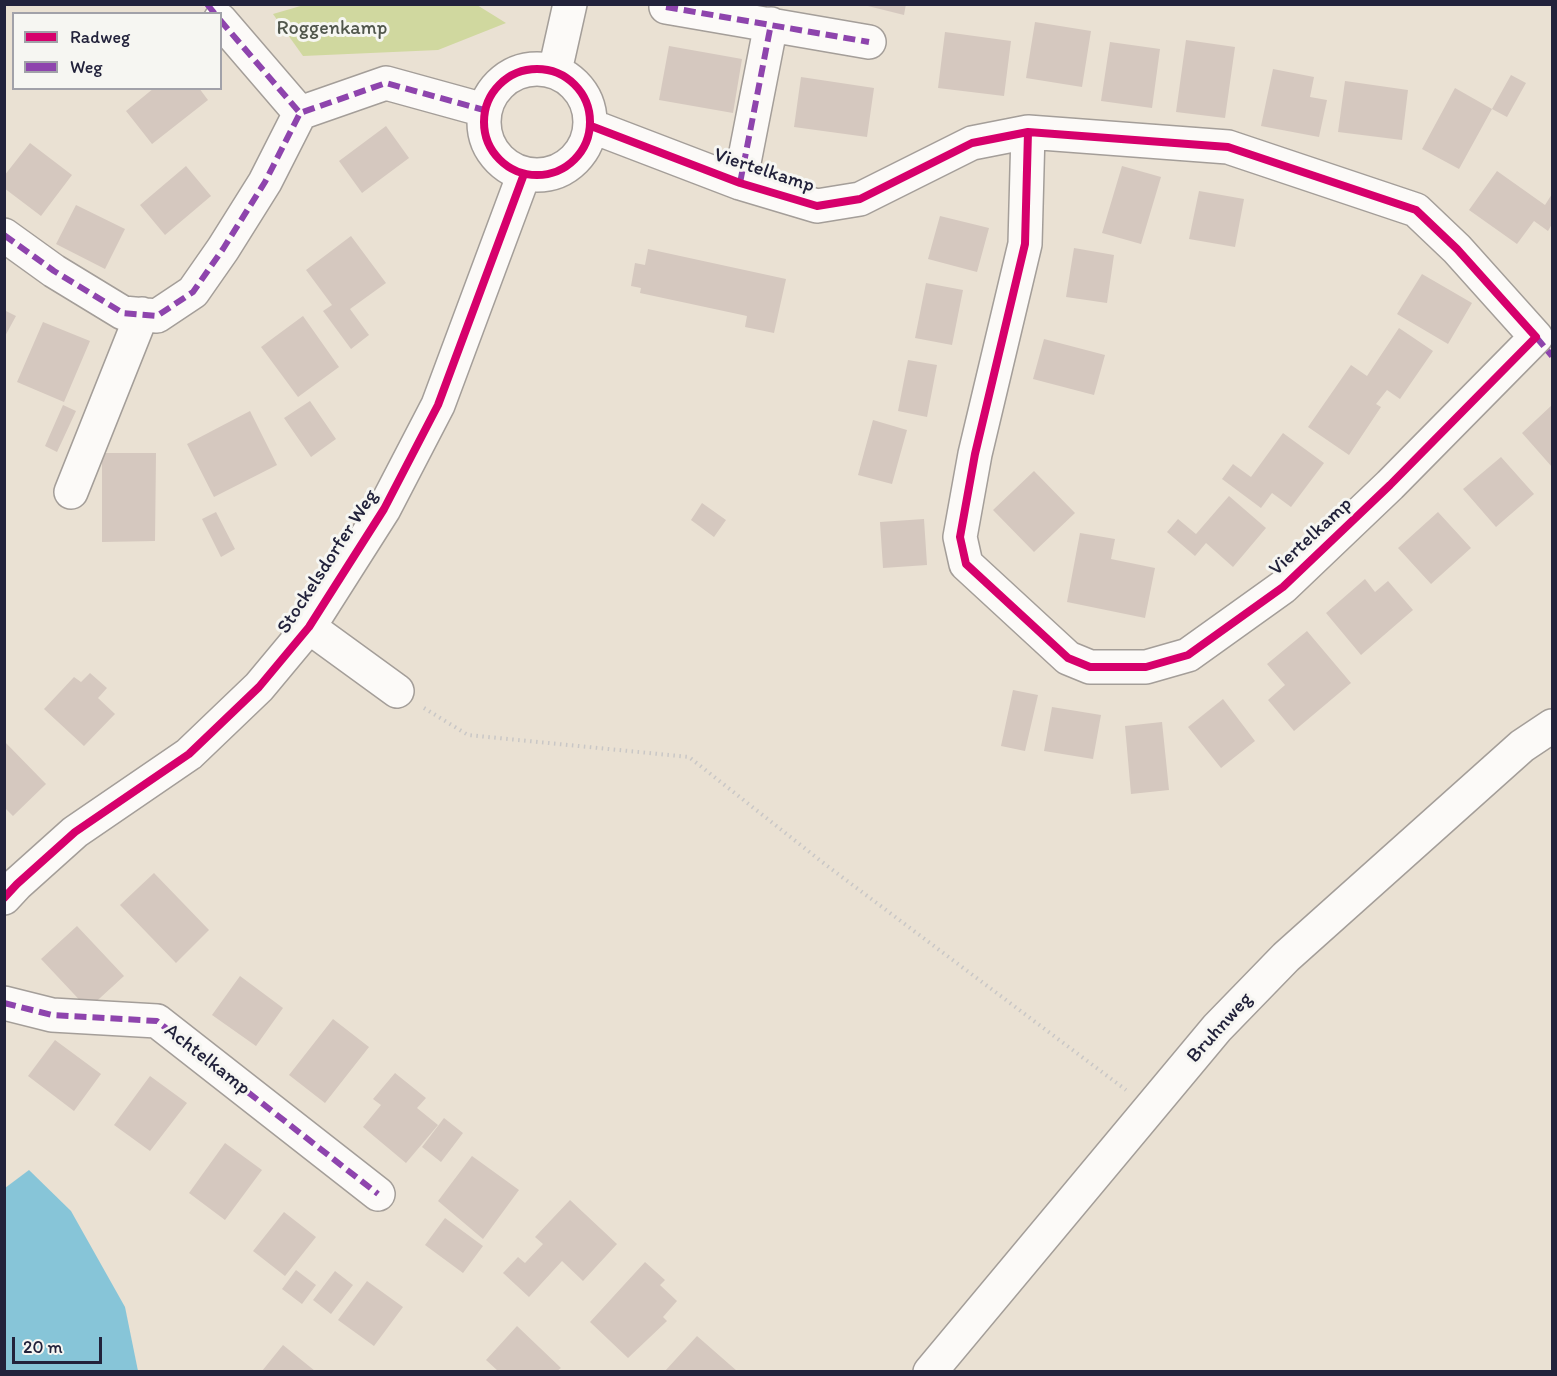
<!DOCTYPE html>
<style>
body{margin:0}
#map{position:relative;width:1557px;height:1376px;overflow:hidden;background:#eae1d3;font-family:Itim,sans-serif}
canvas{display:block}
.frame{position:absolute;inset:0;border:6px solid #22223b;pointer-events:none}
.legend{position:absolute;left:12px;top:12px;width:210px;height:78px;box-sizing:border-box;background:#f6f6f2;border:2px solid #a1a1a9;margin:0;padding:8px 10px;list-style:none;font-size:18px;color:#22223b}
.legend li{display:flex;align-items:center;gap:12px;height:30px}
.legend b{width:30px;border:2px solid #a1a1a9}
.scale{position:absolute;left:12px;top:1337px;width:90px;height:27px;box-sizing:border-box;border:3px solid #22223b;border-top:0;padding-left:8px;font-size:18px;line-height:21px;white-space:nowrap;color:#22223b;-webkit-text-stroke:4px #f6f6f2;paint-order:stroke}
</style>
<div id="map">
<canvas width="1557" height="1376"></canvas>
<div class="frame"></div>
<ul class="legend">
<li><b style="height:8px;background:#d6006c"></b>Radweg</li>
<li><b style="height:8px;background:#8e44ad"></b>Weg</li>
</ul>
<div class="scale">20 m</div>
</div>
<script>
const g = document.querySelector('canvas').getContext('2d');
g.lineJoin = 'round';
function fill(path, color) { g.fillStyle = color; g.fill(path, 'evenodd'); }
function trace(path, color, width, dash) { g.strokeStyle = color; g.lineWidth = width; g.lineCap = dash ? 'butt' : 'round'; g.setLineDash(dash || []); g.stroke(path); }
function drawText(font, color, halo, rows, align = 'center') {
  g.font = font + ' Itim,sans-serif'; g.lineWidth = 6; g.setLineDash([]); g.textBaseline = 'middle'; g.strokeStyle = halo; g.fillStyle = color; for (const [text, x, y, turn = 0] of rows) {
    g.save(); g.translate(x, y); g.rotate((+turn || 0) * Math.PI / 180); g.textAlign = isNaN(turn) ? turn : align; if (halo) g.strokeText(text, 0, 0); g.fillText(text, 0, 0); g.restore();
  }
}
fill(new Path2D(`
 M304,5H477L506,23L438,50L303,56L273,14Z`), '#d0d89f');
fill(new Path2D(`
 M29,1170L71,1211L125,1307L138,1371H5V1188Z`), '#87c5d8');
fill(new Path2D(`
 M860,4H906L904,15Z
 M1035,22L1091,31L1082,87L1026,78Z
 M945,32L1011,41L1004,96L938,88Z
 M1186,40L1235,47L1225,118L1176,112Z
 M1110,42L1160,49L1152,108L1101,101Z
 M669,46L742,59L733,113L659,100Z
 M1273,69L1314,77L1310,97L1327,100L1319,137L1261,126Z
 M1511,75L1526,83L1507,117L1492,109L1459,169L1422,149L1455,88L1492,109Z
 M801,77L874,88L867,137L794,127Z
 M1345,81L1408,90L1402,140L1338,132Z
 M154,88H199L208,100L152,144L126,111Z
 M386,126L409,158L362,193L339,161Z
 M30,143L72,175L41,216L4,188V176Z
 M186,166L211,196L165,235L140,205Z
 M1122,166L1161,177L1141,244L1102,233Z
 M1497,171L1545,205L1552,194V224L1548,231L1534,221L1517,244L1469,210Z
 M1199,191L1244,199L1235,247L1189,239Z
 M76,205L125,229L105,269L56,244Z
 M940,216L989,228L977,272L928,259Z
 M351,236L386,283L350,309L369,335L351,349L323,311L332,305L306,270Z
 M1074,248L1114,255L1107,303L1066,297Z
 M648,249L786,279L774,333L745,327L747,316L640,293L641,288L631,286L635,263L645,265Z
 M1422,274L1472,303L1448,344L1397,314Z
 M926,283L963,290L952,345L915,338Z
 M4,310L16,316L4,338Z
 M303,316L339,367L298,397L261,347Z
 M43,322L90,341L64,402L17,382Z
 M1399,328L1433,351L1400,399L1387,390L1376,404L1381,407L1349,455L1308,427L1351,365L1367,376Z
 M1044,339L1105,355L1094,395L1033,379Z
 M908,360L937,365L927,417L898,411Z
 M310,401L336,439L311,457L284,418Z
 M63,405L76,411L57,452L45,446Z
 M1552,405V467L1522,433Z
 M250,411L277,465L214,497L187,444Z
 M873,420L907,430L892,484L858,475Z
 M1283,433L1324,463L1291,507L1272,493L1261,508L1222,479L1233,464L1251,477Z
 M102,453H156L155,541L102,542Z
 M1501,457L1534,494L1496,527L1463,489Z
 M1034,471L1075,513L1034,552L993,510Z
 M1229,496L1266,528L1233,567L1206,543L1195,556L1167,532L1178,519L1196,534Z
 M702,503L726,520L714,537L691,520Z
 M216,512L235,549L221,557L202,519Z
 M1438,512L1471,548L1431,584L1398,548Z
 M924,519L927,565L883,568L880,522Z
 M1080,533L1115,539L1111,559L1155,568L1145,618L1067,602Z
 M1365,579L1375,592L1388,581L1413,610L1361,655L1326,613Z
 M1307,631L1351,683L1294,731L1268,700L1285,685L1267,664Z
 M90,673L107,688L98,698L115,714L84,746L44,709L74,677L81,682Z
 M1013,690L1038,695L1025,751L1001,746Z
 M1223,699L1255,741L1221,768L1188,727Z
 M1052,707L1101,715L1093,759L1044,751Z
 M1162,722L1169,790L1131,794L1125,726Z
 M4,741L46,784L13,816L4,807Z
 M154,873L209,930L176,963L120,905Z
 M77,926L124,976L88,1009L41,959Z
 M240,976L283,1008L256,1046L212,1015Z
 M333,1019L369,1047L325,1103L289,1075Z
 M55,1040L101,1074L74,1111L28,1076Z
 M395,1073L426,1098L417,1108L438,1125L406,1163L363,1127L381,1105L373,1099Z
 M150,1076L187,1103L150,1151L114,1125Z
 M444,1118L463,1133L441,1162L422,1147Z
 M225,1143L262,1170L225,1220L189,1193Z
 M472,1156L519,1190L483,1239L438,1201Z
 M570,1200L617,1244L583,1281L562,1261L529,1297L503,1273L518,1257L525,1263L543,1244L535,1237Z
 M284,1212L316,1237L285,1276L253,1251Z
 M445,1218L483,1246L463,1273L425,1245Z
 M645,1262L665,1280L660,1285L677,1301L663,1317L667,1321L628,1358L590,1322Z
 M296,1270L316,1285L302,1304L282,1289Z
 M335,1271L353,1285L331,1314L313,1300Z
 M367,1281L403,1307L374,1346L338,1320Z
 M517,1326L561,1368L557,1371H498L486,1360Z
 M697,1336L737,1371H665Z
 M283,1345L315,1371H262Z`), '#d5c8bf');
const minor = new Path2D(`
 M666,7L869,42
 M220,20L300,113
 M484 122a53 53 0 1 1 106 0a53 53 0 1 1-106 0Z
 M555,71L570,4
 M591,126L740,183L817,206L860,199L972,143L1028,132L1228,147L1416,210L1457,249L1536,337L1390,485L1283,587L1188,655L1146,667H1090L1068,658L966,564L960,537L975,454L1025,244L1028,132
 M740,183L771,24
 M4,235L54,271L123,313L157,316L193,292L223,249L265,182L300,113L386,83L484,110
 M71,492L142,314
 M309,627L397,691
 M4,898L17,884L75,832L189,754L259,687L309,627L384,509L438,405L524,174
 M4,1003L52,1015L157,1021L378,1194
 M930,1372L1217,1028L1286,957L1522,746L1552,726`);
trace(minor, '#a49e99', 36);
trace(new Path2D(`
 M424,708L468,735L689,757L826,865L1126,1090`), '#c9c7c6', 4, [1.5, 4.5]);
trace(minor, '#fcfaf8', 33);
trace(new Path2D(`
 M207,4L215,14
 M666,7L869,42
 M220,20L300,113
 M740,183L771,24
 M4,235L54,271L123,313L157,316L193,292L223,249L265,182L300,113L386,83L484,110
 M1536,337L1552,356
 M4,1003L52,1015L157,1021L378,1194`), '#8e44ad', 6, [12, 6]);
trace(new Path2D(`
 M484 122a53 53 0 1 1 106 0a53 53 0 1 1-106 0Z
 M591,126L740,183L817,206L860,199L972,143L1028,132L1228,147L1416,210L1457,249L1536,337L1390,485L1283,587L1188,655L1146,667H1090L1068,658L966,564L960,537L975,454L1025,244L1028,132
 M4,898L17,884L75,832L189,754L259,687L309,627L384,509L438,405L524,174`), '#d6006c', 8);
drawText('20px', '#50564c', '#f6f6f2', [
 ["Roggenkamp",332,29]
]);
drawText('20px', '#22223b', '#f6f6f2', [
 ["Viertelkamp",764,171,18],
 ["Viertelkamp",1311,537,-43],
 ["Stockelsdorfer Weg",328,562,-57],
 ["Bruhnweg",1220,1028,-48],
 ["Achtelkamp",207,1060,38]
]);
</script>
